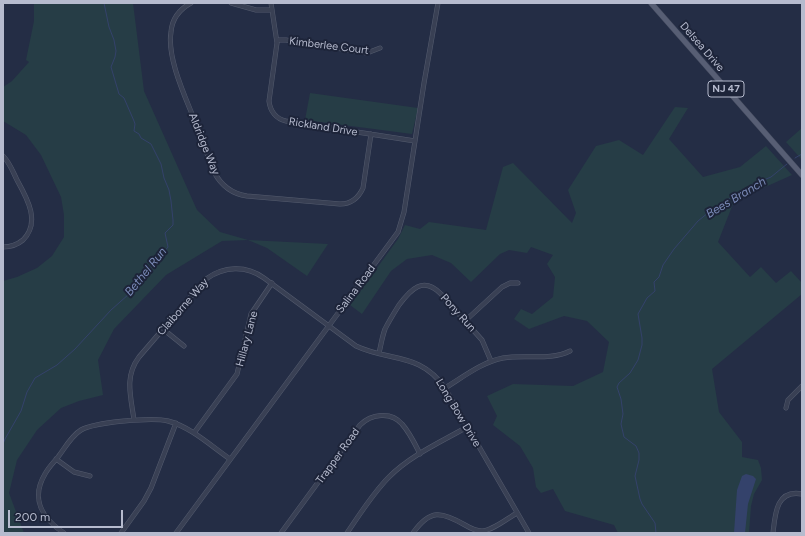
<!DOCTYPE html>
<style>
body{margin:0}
#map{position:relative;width:805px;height:536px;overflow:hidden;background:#242d45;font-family:Figtree,sans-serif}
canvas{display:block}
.frame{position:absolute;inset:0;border:4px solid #b6bbce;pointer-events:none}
.scale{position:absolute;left:8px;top:510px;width:115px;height:18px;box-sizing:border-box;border:2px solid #b6bbce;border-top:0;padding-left:5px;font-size:12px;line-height:14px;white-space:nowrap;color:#b6bbce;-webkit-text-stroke:3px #1d2439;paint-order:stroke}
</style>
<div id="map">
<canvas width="805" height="536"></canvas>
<div class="frame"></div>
<div class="scale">200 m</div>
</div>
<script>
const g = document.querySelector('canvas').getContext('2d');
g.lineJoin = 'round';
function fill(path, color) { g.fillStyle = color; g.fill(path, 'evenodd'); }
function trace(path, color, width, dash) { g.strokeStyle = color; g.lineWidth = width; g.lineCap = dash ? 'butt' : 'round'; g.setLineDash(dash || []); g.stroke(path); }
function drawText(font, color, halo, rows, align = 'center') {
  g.font = font + ' Figtree,sans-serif'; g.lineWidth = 4; g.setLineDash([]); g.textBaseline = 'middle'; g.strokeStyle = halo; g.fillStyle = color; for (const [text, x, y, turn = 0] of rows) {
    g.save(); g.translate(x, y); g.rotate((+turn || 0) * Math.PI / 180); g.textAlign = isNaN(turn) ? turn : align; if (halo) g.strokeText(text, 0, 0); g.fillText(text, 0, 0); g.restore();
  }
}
fill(new Path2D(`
 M34,3H133L144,91L197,210L220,232L248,240L328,244L307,276L267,248L248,240L222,241L166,275L114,329L98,360L103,395L79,401L61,408L37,430L17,460L9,493L24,533H3V281L17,277L37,268L52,256L64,237V215L61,197L41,155L26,135L3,121V87L12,81L29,62L26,60L34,21Z
 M310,93L418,108L412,134L305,120Z
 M675,107L688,108L669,139L703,177L740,167L766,146L792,175L745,196L733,204L718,242L750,277L761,267L776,283L791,271L802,283V294L712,369L719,412L742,442V457L758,460L761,468L762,480L754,494L751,506L749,533H618L614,525L565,511L553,489L541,493L536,487L533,468L520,446L493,425L497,416L487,396L513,384L573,386L603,372L609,342L587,321L564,316L529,329L514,319L521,309L532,314L553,297L555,277L547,264L553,255L531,247L527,253L509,250L500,254L471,282L451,263L432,255L407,259L391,271L362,314L350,305L398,239L405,225L420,229L429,222L486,230L503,167L513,163L572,223L576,213L568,190L596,146L619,140L643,155Z
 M802,128V160L786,142Z`), '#263d46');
fill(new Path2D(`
 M746,474L753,476L756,479L748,504L745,533H734L737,490L742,476Z`), '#34426b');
trace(new Path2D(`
 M795,158L802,154
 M3,444L5,439L21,411L27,392L35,378L57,365L75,349L111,310L129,294L168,247L165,233L173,225V220L171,201L169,190L164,178L161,164L151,144L141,138L139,134L134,131L135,124L134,121L124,98L119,94L111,67L115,57L116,51L114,40L109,27L104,3
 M656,533L655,523L642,504L640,499L635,476L639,460V453L636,446L624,437L621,424L623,414L621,399L617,387L619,383L630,373L638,360L642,345V338L638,314L647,298L655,291L654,282L659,277L663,265L674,249L698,221L714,208L754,184L771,177L787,164`), '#34426b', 1);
const minor = new Path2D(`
 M191,3C180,9 172,19 171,32C167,56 183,92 192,114C199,133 207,153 214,172C221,185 232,194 247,196L340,204C351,204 358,199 363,188L371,134
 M231,3L256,10H272
 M271,3L277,43L269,101C270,111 276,119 286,121L415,141
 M277,40H286L367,53L380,48
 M3,156C10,163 13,172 17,180C27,198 41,222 23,240C17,245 11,247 3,247
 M465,321L502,287L510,283H518
 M163,329L184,346
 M379,353C381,345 382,337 385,329C389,321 394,313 399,305C411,289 423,276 441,294L482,340L491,361
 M445,388C463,377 482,362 503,358C525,354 550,361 570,351
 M786,408L788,400L802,386
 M134,420C131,397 124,377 139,357L206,279C224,266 246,265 264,278L356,346C390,362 420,352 445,388L529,533
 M194,433L237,374L251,314L272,283
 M56,459L74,472L90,476
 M64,533C43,519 30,499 45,474C48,468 53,463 58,457C65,448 71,436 81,430C95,422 153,417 168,421C191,427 211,446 230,459
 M121,533L144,501L151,488L176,423
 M176,533L398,232L404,212L424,83L438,3
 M281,533L360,425C371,414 391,411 402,424C410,433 415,444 420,454
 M347,533C360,514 373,493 389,477C411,455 441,442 467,427
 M413,533C430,509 441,511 465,525C470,528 475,531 482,531C492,531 508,518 517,513
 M773,533C775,515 776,489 802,494`);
const major = new Path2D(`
 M651,3L802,175`);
trace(minor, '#545b6e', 5);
trace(major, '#42495d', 6);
trace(minor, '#394054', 4);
trace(major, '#575e74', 5);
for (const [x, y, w] of [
 [726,89,36]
]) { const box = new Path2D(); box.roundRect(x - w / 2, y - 8, w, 16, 3); g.fillStyle = '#1d2439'; g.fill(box); trace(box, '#b6bbce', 1); }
drawText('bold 10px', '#b6bbce', null, [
 ["NJ 47",726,89]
]);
drawText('11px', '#b6bbce', '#1d2439', [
 ["Kimberlee Court",329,46,7],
 ["Delsea Drive",702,47,49],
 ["Rickland Drive",323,127,9],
 ["Aldridge Way",204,144,68],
 ["Salina Road",356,289,-53],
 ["Claiborne Way",183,307,-49],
 ["Pony Run",458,313,48],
 ["Hillary Lane",247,339,-75],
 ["Long Bow Drive",458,413,59],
 ["Trapper Road",338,456,-54]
]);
drawText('italic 12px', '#7b8bb8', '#1d2439', [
 ["Bees Branch",736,198,-31],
 ["Bethel Run",146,272,-51]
]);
</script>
